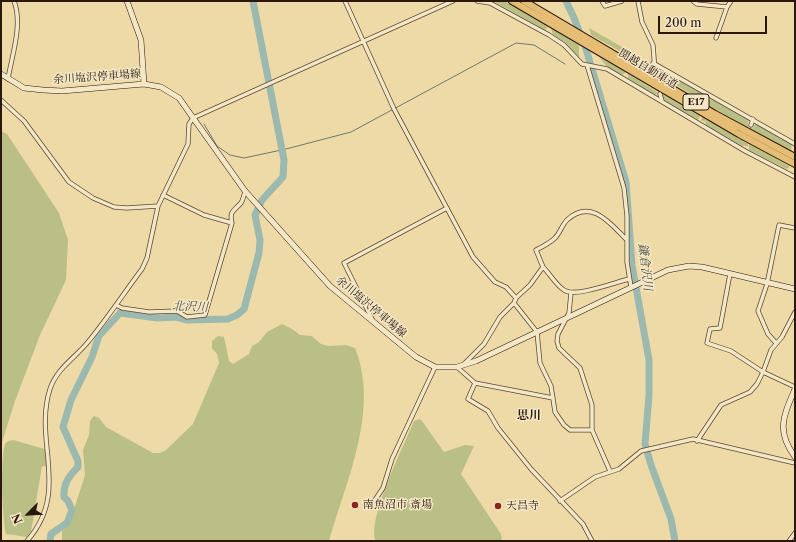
<!DOCTYPE html>
<meta charset="utf-8">
<style>
body{margin:0}
#map{position:relative;width:796px;height:542px;overflow:hidden;background:#eddaa7;font-family:"Libre Caslon Text",serif}
canvas{display:block}
.frame{position:absolute;inset:0;border:2px solid #2c170d;pointer-events:none}
.north{position:absolute;left:8px;top:494px;width:40px;height:40px;-webkit-text-stroke:3px #f3e7c6;paint-order:stroke;rotate:246deg;font-size:11px;font-weight:700;line-height:16px;text-align:center;color:#2c170d}
.north::after{content:'';display:block;margin:auto;width:14px;height:18px;background:#2c170d;clip-path:polygon(50% 0,100% 100%,50% 72%,0 100%)}
.scale{position:absolute;left:658px;top:16px;width:109px;height:18px;box-sizing:border-box;border:2px solid #2c170d;border-top:0;padding-left:5px;font-size:12px;line-height:14px;white-space:nowrap;color:#2c170d;-webkit-text-stroke:3px #f3e7c6;paint-order:stroke}
</style>
<div id="map">
<canvas width="796" height="542"></canvas>
<div class="frame"></div>
<div class="north">N</div>
<div class="scale">200 m</div>
</div>
<script>
const g = document.querySelector('canvas').getContext('2d');
g.lineJoin = 'round';
function fill(path, color) { g.fillStyle = color; g.fill(path, 'evenodd'); }
function trace(path, color, width, dash) { g.strokeStyle = color; g.lineWidth = width; g.lineCap = dash ? 'butt' : 'round'; g.setLineDash(dash || []); g.stroke(path); }
function drawText(font, color, halo, rows, align = 'center') {
  g.font = font + ' "Libre Caslon Text","Noto Serif JP",serif'; g.lineWidth = 3; g.setLineDash([]); g.textBaseline = 'middle'; g.strokeStyle = halo; g.fillStyle = color; for (const [text, x, y, turn = 0] of rows) {
    g.save(); g.translate(x, y); g.rotate((+turn || 0) * Math.PI / 180); g.textAlign = isNaN(turn) ? turn : align; if (halo) g.strokeText(text, 0, 0); g.fillText(text, 0, 0); g.restore();
  }
}
fill(new Path2D(`
 M493,1H505L548,27L545,30Z
 M551,28L579,45V57L566,43L553,35Z
 M589,28L636,55L634,59L591,35Z
 M599,57L626,72L622,75L607,67Z
 M660,69L705,94V103L657,73V70Z
 M628,74L656,91L657,94L655,95L628,78Z
 M662,94L700,116L698,120L664,100Z
 M714,99L748,119V128L708,105L709,100Z
 M705,119L745,141V145L742,146L706,125Z
 M757,124L780,137L781,140L783,139L792,143L791,151L752,130L754,125Z
 M1,131L7,134L59,213L68,240L66,280L40,335L15,401L1,445Z
 M749,143L789,166V168L786,169L749,150Z
 M282,324L292,329L300,335L312,336L321,344L328,346L346,345L355,348C380,410 346,481 329,541H62V531L70,522L85,475L83,450L89,435L90,421L94,416L99,418L106,427L153,453H160L166,450L193,424L219,363L217,354L212,348V341L218,336L224,337L229,361L233,364L249,354L252,346L259,342L267,332Z
 M420,419L422,421L444,452L465,445L474,446L461,474L501,534L502,541H376C366,520 405,444 414,421Z
 M13,440L48,450L49,467L42,466L31,532L27,537L6,534C2,516 0,459 5,444C7,441 10,441 13,440Z`), '#babf86');
trace(new Path2D(`
 M204,124L217,146L230,155L244,158L286,149L351,132L516,43L534,45L565,64`), '#6f786e', 1);
trace(new Path2D(`
 M566,1L574,18L586,49L626,182L632,265L649,360V395L645,444L651,465L671,519L675,541
 M50,541L51,534L67,523L72,510L68,501L64,497C63,484 69,476 78,467V461L63,427L71,400L92,357L99,336L120,313L158,318L176,317L187,320L228,319L237,315L244,309L259,253L260,240L255,215L262,200L283,177L284,160L253,1`), '#9bb9af', 7);
trace(new Path2D(`
 M703,121L708,100
 M746,146L751,125`), '#c6b388', 3.5, [3.5, 2]);
const street = new Path2D(`
 M345,1L394,109L473,257L495,282L506,287L516,298
 M477,1L490,3L549,35L564,45L582,64L607,69L745,151L795,177
 M602,1L605,6L622,1
 M638,1L642,22L653,45L655,71
 M693,1L697,4L727,7L731,1
 M716,38L727,7
 M653,63L795,144
 M587,65L624,188L627,216V262L631,287
 M8,79C12,55 23,24 14,1
 M660,94L662,101
 M1,100L24,121L69,182L93,198L114,207L127,208L158,206
 M751,125L753,119
 M163,195L204,215L232,223
 M543,267L536,250C542,247 550,243 555,238C560,233 562,225 567,220C591,198 610,223 626,239
 M730,274L720,328L710,329L707,343L731,351L763,372L795,387
 M571,293L569,313L558,334L557,341L559,348L580,368L592,405V430L610,471
 M514,303L537,332L540,363L551,386L555,412L564,425L570,430H592
 M116,305L122,308L149,312L177,311L187,317L205,315L232,223C229,211 234,211 241,203C243,200 244,195 245,191
 M373,321L344,263L447,208
 M776,343L768,334L758,311L767,284L779,225L795,228
 M464,364L484,344L500,317L514,303L516,298L530,285L543,267C550,274 556,285 564,290C575,298 616,282 629,279
 M457,367L475,383L553,398
 M475,383L468,399L488,411L498,428L531,469L583,524L592,541
 M697,441L721,405L750,392L757,384L763,372L771,350L782,337L795,312
 M375,500L383,488L392,459L435,367
 M560,501L595,477L619,469L641,451L693,439L795,463
 M27,541C71,491 33,442 50,389C57,368 75,358 88,342C107,319 124,293 142,269L147,258L158,206L188,144L189,124L193,118L453,1
 M789,541L795,533`);
const secondary = new Path2D(`
 M127,1L141,40L144,84
 M1,74L24,88L43,90L62,91L144,84L161,87L179,98L245,191L330,286L416,357L435,367H457L476,361L668,270L689,266L702,267L795,289
 M795,389C783,417 776,431 795,457`);
const highway = new Path2D(`
 M512,1L739,134L795,164
 M524,1L715,114L795,157`);
trace(street, '#5c4834', 5);
trace(secondary, '#2c170d', 6);
trace(highway, '#2c170d', 8);
trace(street, '#f3e7c6', 3.5);
trace(secondary, '#f3e7c6', 5);
trace(highway, '#e6bd74', 6);
for (const [x, y, r, color] of [
 [355,505,4,"#8f2418"],
 [498,506,4,"#8f2418"]
]) { const dot = new Path2D(); dot.arc(x, y, r, 0, 2 * Math.PI); g.fillStyle = color; g.fill(dot); trace(dot, '#f3e7c6', 1.5); }
for (const [x, y, w] of [
 [696,102,26]
]) { const box = new Path2D(); box.roundRect(x - w / 2, y - 8, w, 16, 3); g.fillStyle = '#f3e7c6'; g.fill(box); trace(box, '#2c170d', 1); }
drawText('bold 10px', '#2c170d', null, [
 ["E17",696,102]
]);
drawText('11px', '#2c170d', '#f3e7c6', [
 ["関越自動車道",648,69,31],
 ["余川塩沢停車場線",97,77,-4],
 ["余川塩沢停車場線",371,307,40]
]);
drawText('11px', '#2c170d', '#f3e7c6', [
 ["南魚沼市 斎場",363,505],
 ["天昌寺",506,506]
], 'left');
drawText('italic 12px', '#535046', '#f3e7c6', [
 ["鎌倉沢川",645,267,83],
 ["北沢川",190,307,2]
]);
drawText('bold 12px', '#2c170d', '#f3e7c6', [
 ["思川",529,416]
]);
</script>
